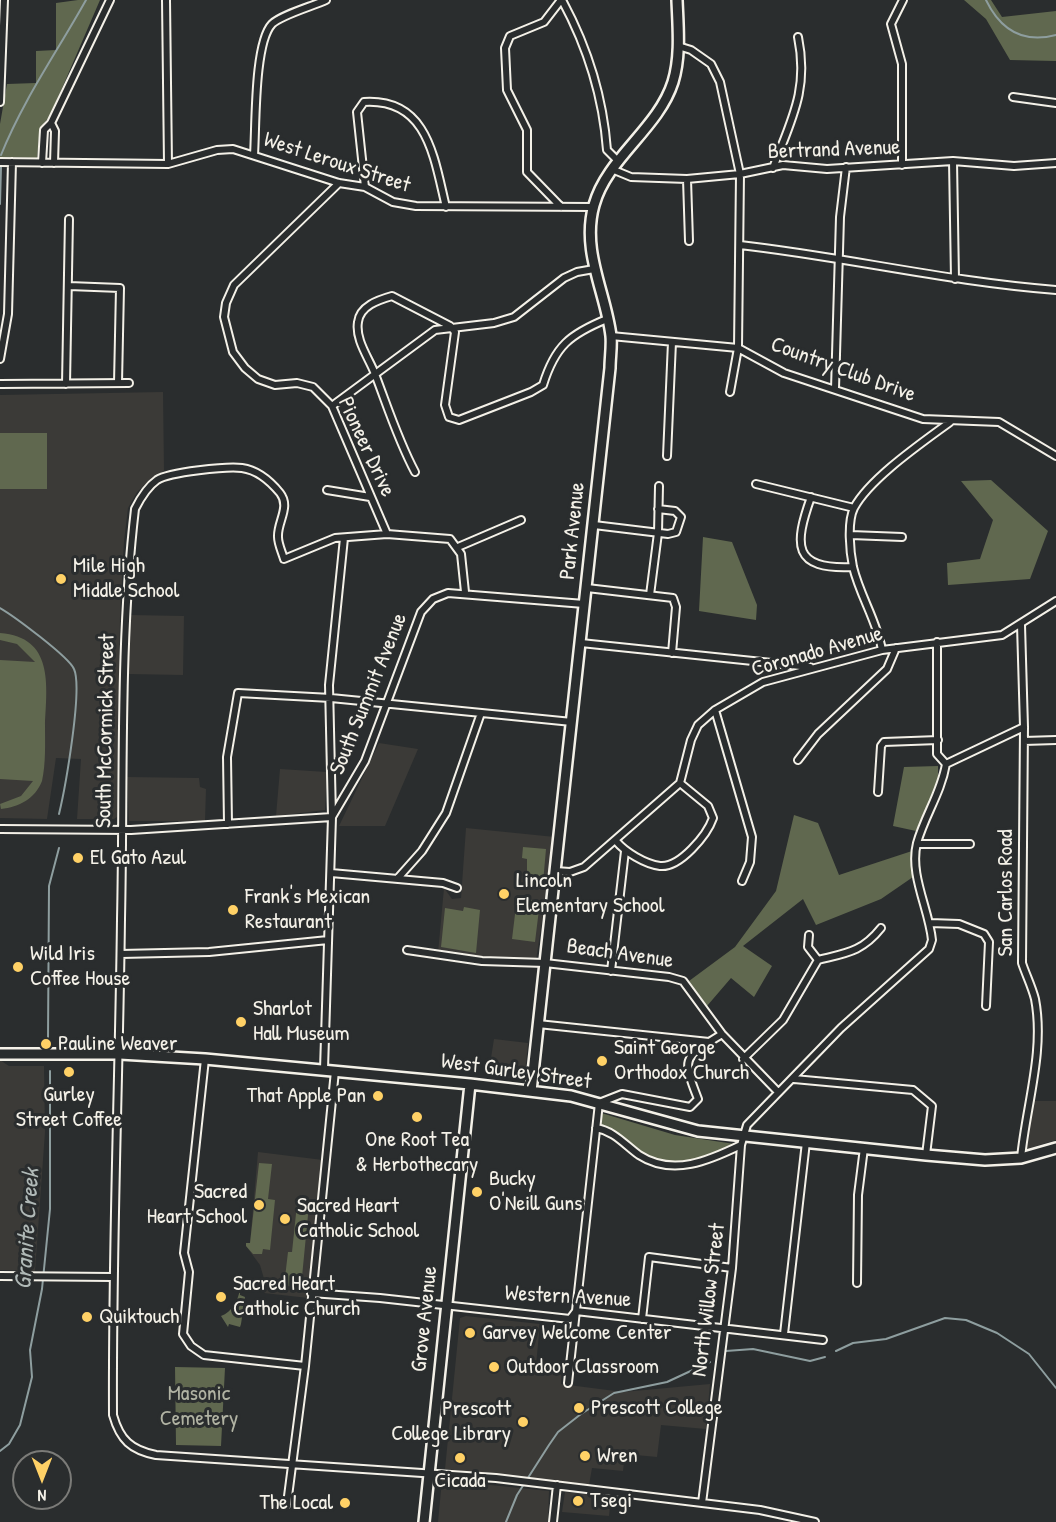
<!DOCTYPE html>
<style>
body{margin:0}
#map{position:relative;width:1056px;height:1522px;overflow:hidden;background:#2a2d2e;font-family:"Patrick Hand",sans-serif}
canvas{display:block}
.north{position:absolute;left:12px;top:1450px;width:60px;height:60px;box-sizing:border-box;background:#2a2d2e;border:2px solid #7b7b78;border-radius:50%;rotate:180deg;font-size:16px;font-weight:700;line-height:24px;text-align:center;color:#f4f1e8}
.north::after{content:'';display:block;margin:auto;width:21px;height:27px;background:#ffd166;clip-path:polygon(50% 0,100% 100%,50% 72%,0 100%)}
</style>
<div id="map">
<canvas width="1056" height="1522"></canvas>
<div class="north">N</div>
</div>
<script>
const g = document.querySelector('canvas').getContext('2d');
g.lineJoin = 'round';
function fill(path, color) { g.fillStyle = color; g.fill(path, 'evenodd'); }
function trace(path, color, width, dash) { g.strokeStyle = color; g.lineWidth = width; g.lineCap = dash ? 'butt' : 'round'; g.setLineDash(dash || []); g.stroke(path); }
function drawText(font, color, halo, rows, align = 'center') {
  g.font = font + ' "Patrick Hand",sans-serif'; g.lineWidth = 6; g.setLineDash([]); g.textBaseline = 'middle'; g.strokeStyle = halo; g.fillStyle = color; for (const [text, x, y, turn = 0] of rows) {
    g.save(); g.translate(x, y); g.rotate((+turn || 0) * Math.PI / 180); g.textAlign = isNaN(turn) ? turn : align; if (halo) g.strokeText(text, 0, 0); g.fillText(text, 0, 0); g.restore();
  }
}
fill(new Path2D(`
 M163,392L164,471L153,477L137,492L128,508L124,541L120,617L117,817L114,819H77L81,759L56,758L47,819L0,818V395Z
 M130,615L184,616L183,675L128,674Z
 M379,743L418,749L385,826H339Z
 M280,769L327,772L325,810L276,816Z
 M127,777L199,778L200,787L206,789L205,821H129Z
 M466,828L555,837L536,960H482L438,953L444,888L452,899L461,898Z
 M494,1039L528,1043L525,1073L522,1078L488,1077Z
 M0,1060L9,1066H44L45,1132L35,1271L0,1270Z
 M1032,1101H1056V1140L1026,1149Z
 M258,1152L323,1160L308,1298L264,1293L265,1282L260,1265L246,1246V1243H250Z
 M466,1316L540,1324L536,1365L562,1368L561,1384L623,1392L710,1384L706,1429L661,1425L657,1457L625,1454L623,1471L592,1468L589,1485L445,1469L460,1318Z
 M442,1480L549,1491L548,1522H438Z
 M565,1492L611,1497L609,1516L562,1512Z`), '#3b3a37');
fill(new Path2D(`
 M78,0H100L50,116L40,128L37,158L0,157V124L7,84L36,83V51L56,50V3Z
 M964,0H991L1002,17L1056,11V61L1010,60L986,19Z
 M0,433H47V489H0Z
 M991,480L1048,531L1030,579L948,585L947,563L980,559L993,520L961,481Z
 M703,537L732,542L757,605L756,620L699,611Z
 M0,633C54,637 47,685 45,725C45,743 46,763 42,781C35,799 19,807 1,809L0,804L21,796L33,781L0,779V660L35,662L17,644L0,640Z
 M938,766V783L916,831L893,826L904,767Z
 M794,815L818,823L839,875L912,851L913,877L881,899L816,925L803,899L743,946L772,966L754,997L731,978L707,1006L689,981L735,947L776,891Z
 M523,847L546,849L543,883L527,881V859L522,858Z
 M517,898L540,901L535,942L512,939Z
 M464,907L480,910L476,953L441,947L445,908L463,911Z
 M598,1112L675,1135L741,1145L709,1161L661,1163L641,1156L608,1130L596,1128Z
 M259,1163L272,1164L268,1199L275,1200L270,1250L263,1249L262,1254H253L246,1246V1243H250Z
 M297,1204L309,1205L301,1287L284,1286L288,1252H292Z
 M240,1289V1295L245,1297L241,1324L240,1327L229,1324L228,1327L221,1316C232,1312 238,1301 240,1289Z
 M175,1367L225,1368L221,1446L176,1445Z`), '#60684f');
trace(new Path2D(`
 M986,0C1000,29 1022,44 1056,35
 M1,155C23,100 57,52 86,0
 M0,204L1,167
 M0,608C14,616 69,657 74,669C83,689 65,789 59,814
 M48,1039L49,886L59,848
 M726,1351L753,1349L810,1361L825,1357
 M836,1351L853,1343L886,1339L945,1318L966,1320L997,1333L1029,1354L1056,1388
 M0,1451L9,1444L20,1425L32,1377L30,1350L42,1289L50,1209V1071
 M506,1522L517,1495L549,1445L558,1432L581,1414L614,1393L667,1382L710,1362`), '#8e9e9f', 2);
const street = new Path2D(`
 M166,0L168,164
 M562,0C588,48 603,96 607,150L619,162
 M678,46L691,50L711,64L720,82L740,174L738,348L730,392
 M1013,97L1056,103
 M0,102L4,0
 M51,123L55,131L54,163
 M254,155C256,126 254,43 272,24C281,15 313,6 326,0
 M953,161L955,279
 M0,162L168,164L217,150L233,149L339,183L365,187L393,202L416,206L593,207
 M42,163L44,130L51,123L110,0
 M902,165V64L891,24L903,0
 M773,168C791,120 809,90 798,37
 M614,170L631,177L687,179L740,174L783,165L827,169L953,161L1014,166L1056,163
 M687,179L689,241
 M339,183L234,285L226,303L224,317L233,352L245,368L258,379L275,385L297,383L313,387L332,406L387,534
 M365,187L357,112L364,102C428,98 434,158 446,207
 M561,207L527,172V130L507,90L505,48L510,36L544,22L561,0
 M740,245C846,257 950,282 1056,290
 M69,286L120,288L118,383
 M450,326L455,332L445,405L449,417L459,420L531,392L543,385C555,346 570,334 607,319
 M611,336L738,348L784,373L923,419L999,422L1056,456
 M0,359L8,314L12,162
 M0,384L129,383
 M66,384L69,219
 M835,389L840,217L846,167
 M332,406L435,330L494,323L514,317L564,278L577,272L594,269
 M667,456L672,342
 M415,472C398,440 388,408 375,374C369,358 355,340 358,322C360,306 378,300 392,296L450,326
 M756,484L854,508
 M327,490L370,497
 M811,497C794,545 792,570 853,567
 M594,525L668,534L676,532L681,517L675,511L658,509
 M851,535L902,537
 M458,547L521,520
 M587,588L673,598L676,607L672,653
 M465,592L461,554L450,539L387,534L335,538L284,559C282,552 278,544 278,537C277,522 291,507 280,493C271,482 257,470 242,468C228,466 169,472 157,480C147,487 140,499 135,509C119,645 124,783 121,919C119,1084 112,1249 113,1415C120,1440 131,1450 156,1455L496,1478L760,1510L815,1522
 M650,595L658,533L659,486
 M1021,625L1024,727L1022,963C1026,975 1032,987 1035,999C1045,1051 1026,1106 1021,1158
 M581,643L810,667
 M882,650C877,621 860,596 853,567C850,552 847,522 854,508C870,478 923,442 950,422
 M715,710L752,837L750,862L742,881
 M1024,741L1056,740
 M798,760L818,734L887,669L896,648
 M946,764L1024,727
 M878,792L881,746L884,742L938,740
 M228,824L227,757L238,693L331,698L572,722
 M0,829L131,830L332,817L329,685L344,538
 M616,841C625,852 645,864 660,866C680,868 707,835 713,818L708,806L680,783
 M917,844H970
 M555,871L570,872L584,867L680,783L691,740L698,725L715,710L763,682L882,650L1002,635L1056,601
 M331,873L443,883L457,888
 M398,878L422,851L446,813L481,713
 M930,923L959,924L984,934L989,942L986,1006
 M809,935L808,947L818,960
 M407,950L482,961L545,963L669,977L683,981L722,1034L778,1092
 M121,954L209,952L328,940
 M611,971L625,851
 M538,1024L709,1042
 M205,1059L184,1253L189,1272L183,1334L191,1346L204,1355L305,1366
 M743,1059L783,1020L818,960C846,953 862,952 881,928
 M324,1069L332,817L365,761L421,612L433,599L448,593L584,604
 M794,1079L913,1090L932,1106L926,1155
 M596,1128C614,1131 624,1144 639,1155C673,1177 710,1160 741,1145
 M0,1276L112,1277
 M857,1283L858,1195L864,1148
 M311,1293L380,1298L570,1319L576,1311L823,1340
 M642,1319L649,1257L732,1268
 M784,1334L806,1142
 M568,1383L599,1103L622,1094L690,1107L698,1099C681,1056 684,1058 722,1034
 M702,1503L732,1268L741,1145L747,1125L841,1028L929,949L932,940C929,909 909,874 917,843C925,815 941,793 946,764L937,754V642
 M287,1504L305,1366L335,1071
 M553,1522L557,1485`);
const secondary = new Path2D(`
 M0,1054H120L205,1059L470,1084L571,1096L698,1131L926,1155L985,1160L1021,1158L1056,1148
 M531,1091L610,368C610,358 612,346 611,336C606,293 581,251 594,205C607,158 658,129 673,82C681,56 678,27 677,0
 M424,1522L470,1084`);
trace(street, '#f4f1e8', 10);
trace(secondary, '#f4f1e8', 14);
trace(street, '#2a2d2e', 6);
trace(secondary, '#2a2d2e', 9);
for (const [x, y, r, color] of [
 [61,579,6,"#ffd166"],
 [78,858,6,"#ffd166"],
 [504,894,6,"#ffd166"],
 [233,910,6,"#ffd166"],
 [18,967,6,"#ffd166"],
 [241,1022,6,"#ffd166"],
 [46,1044,6,"#ffd166"],
 [602,1061,6,"#ffd166"],
 [69,1072,6,"#ffd166"],
 [378,1096,6,"#ffd166"],
 [417,1117,6,"#ffd166"],
 [477,1192,6,"#ffd166"],
 [259,1205,6,"#ffd166"],
 [285,1219,6,"#ffd166"],
 [221,1297,6,"#ffd166"],
 [87,1317,6,"#ffd166"],
 [470,1333,6,"#ffd166"],
 [494,1367,6,"#ffd166"],
 [579,1408,6,"#ffd166"],
 [523,1422,6,"#ffd166"],
 [585,1456,6,"#ffd166"],
 [460,1458,6,"#ffd166"],
 [578,1501,6,"#ffd166"],
 [345,1503,6,"#ffd166"]
]) { const dot = new Path2D(); dot.arc(x, y, r, 0, 2 * Math.PI); g.fillStyle = color; g.fill(dot); trace(dot, '#2a2d2e', 2); }
drawText('22px', '#f4f1e8', '#2a2d2e', [
 ["Bertrand Avenue",834,150,-2],
 ["West Leroux Street",337,163,18],
 ["Country Club Drive",843,370,20],
 ["Pioneer Drive",366,447,65],
 ["Park Avenue",573,531,-84],
 ["Coronado Avenue",817,652,-16],
 ["South Summit Avenue",369,694,-68],
 ["South McCormick Street",106,731,-89],
 ["San Carlos Road",1006,893,-90],
 ["Beach Avenue",620,954,8],
 ["West Gurley Street",516,1072,8],
 ["Western Avenue",568,1297,3],
 ["North Willow Street",709,1300,-83],
 ["Grove Avenue",425,1319,-84]
]);
drawText('22px', '#f4f1e8', '#2a2d2e', [
 ["Mile High",73,566],
 ["Middle School",73,591],
 ["El Gato Azul",90,858],
 ["Lincoln",516,881],
 ["Elementary School",516,906],
 ["Frank's Mexican",245,897],
 ["Restaurant",245,922],
 ["Wild Iris",30,954],
 ["Coffee House",30,979],
 ["Sharlot",253,1009],
 ["Hall Museum",253,1034],
 ["Pauline Weaver",58,1044],
 ["Saint George",614,1048],
 ["Orthodox Church",614,1073],
 ["Gurley",69,1095,"center"],
 ["Street Coffee",69,1120,"center"],
 ["That Apple Pan",366,1096,"right"],
 ["One Root Tea",417,1140,"center"],
 ["& Herbothecary",417,1165,"center"],
 ["Bucky",489,1179],
 ["O'Neill Guns",489,1204],
 ["Sacred",247,1192,"right"],
 ["Heart School",247,1217,"right"],
 ["Sacred Heart",297,1206],
 ["Catholic School",297,1231],
 ["Sacred Heart",233,1284],
 ["Catholic Church",233,1309],
 ["Quiktouch",99,1317],
 ["Garvey Welcome Center",482,1333],
 ["Outdoor Classroom",506,1367],
 ["Prescott College",591,1408],
 ["Prescott",511,1409,"right"],
 ["College Library",511,1434,"right"],
 ["Wren",597,1456],
 ["Cicada",460,1481,"center"],
 ["Tsegi",590,1501],
 ["The Local",333,1503,"right"]
], 'left');
drawText('22px', '#b1b3a3', '#2a2d2e', [
 ["Masonic",199,1394],
 ["Cemetery",199,1419]
]);
drawText('italic 24px', '#b0b9b7', '#2a2d2e', [
 ["Granite Creek",28,1229,-86]
]);
</script>
